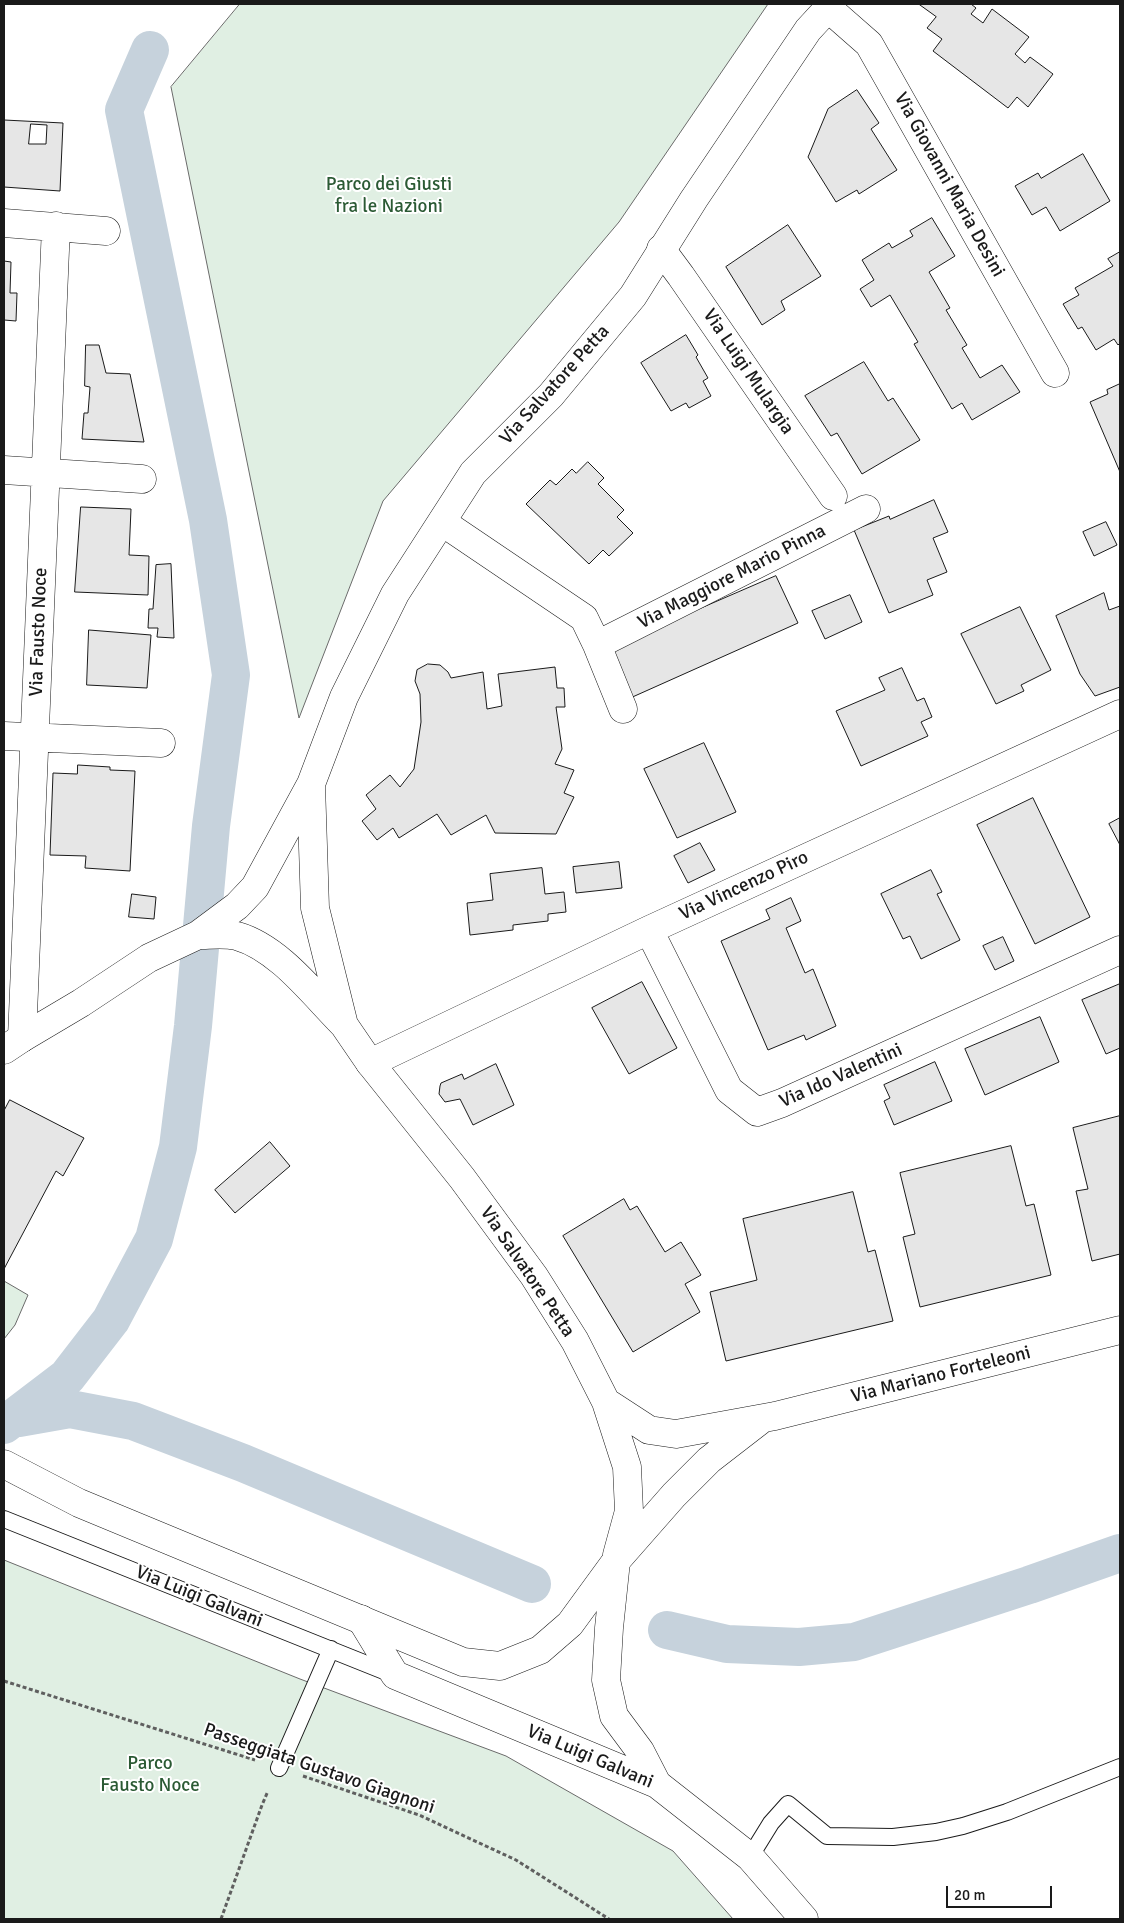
<!DOCTYPE html>
<style>
body{margin:0}
#map{position:relative;width:1124px;height:1923px;overflow:hidden;background:#fff;font-family:Signika,sans-serif}
canvas{display:block}
.frame{position:absolute;inset:0;border:5px solid #1a1a1a;pointer-events:none}
.scale{position:absolute;left:946px;top:1886px;width:106px;height:22px;box-sizing:border-box;border:2px solid #1a1a1a;border-top:0;padding-left:6px;font-size:15px;line-height:18px;white-space:nowrap;color:#1a1a1a;-webkit-text-stroke:4px #fff;paint-order:stroke}
</style>
<div id="map">
<canvas width="1124" height="1923"></canvas>
<div class="frame"></div>
<div class="scale">20 m</div>
</div>
<script>
const g = document.querySelector('canvas').getContext('2d');
g.lineJoin = 'round';
function fill(path, color) { g.fillStyle = color; g.fill(path, 'evenodd'); }
function trace(path, color, width, dash) { g.strokeStyle = color; g.lineWidth = width; g.lineCap = dash ? 'butt' : 'round'; g.setLineDash(dash || []); g.stroke(path); }
function drawText(font, color, halo, rows, align = 'center') {
  g.font = font + ' Signika,sans-serif'; g.lineWidth = 4; g.setLineDash([]); g.textBaseline = 'middle'; g.strokeStyle = halo; g.fillStyle = color; for (const [text, x, y, turn = 0] of rows) {
    g.save(); g.translate(x, y); g.rotate((+turn || 0) * Math.PI / 180); g.textAlign = isNaN(turn) ? turn : align; if (halo) g.strokeText(text, 0, 0); g.fillText(text, 0, 0); g.restore();
  }
}
const green = new Path2D(`
 M240,4H768L619,222L383,501L299,718L171,87Z
 M4,1281L28,1295L15,1325L4,1339Z
 M4,1560L300,1679L506,1756L673,1851L733,1919H4Z`);
fill(green, '#e0efe3');
trace(green, '#6a6a6a', 1);
trace(new Path2D(`
 M19,1418L70,1409L133,1421L243,1463L532,1584
 M4,1425L67,1377L111,1320L154,1239L178,1147L193,1026L211,826L231,675L208,520L124,110L150,50
 M667,1630L727,1644L799,1647L854,1642L1029,1585L1120,1553`), '#c6d2dc', 38);
const building = new Path2D(`
 M919,4H971L976,8L971,14L983,23L992,9L1029,37L1015,54L1025,63L1030,57L1053,74L1028,107L1017,97L1008,108L933,51L942,39L927,28L936,17Z
 M857,90L879,123L871,129L897,170L859,194L857,190L836,202L808,157L828,109Z
 M4,120L63,123L60,191L4,187ZM31,124L47,125L46,144H29Z
 M1083,154L1110,201L1060,231L1046,207L1032,215L1015,186L1038,173L1041,178Z
 M932,218L955,256L929,272L950,308L946,310L967,345L962,348L980,378L1002,365L1020,392L972,420L962,403L952,409L914,344L918,342L890,295L871,307L860,289L874,280L862,260L889,243L892,248L913,236L910,231Z
 M788,225L821,276L781,301L785,310L762,325L726,267Z
 M1120,252V343L1118,345L1114,339L1096,350L1082,327L1078,329L1063,304L1079,295L1075,288L1113,266L1108,259Z
 M4,261L11,262L10,293H17L16,321L4,320Z
 M686,335L698,355L696,357L708,378L703,381L711,396L689,408L686,403L671,411L641,363Z
 M86,345H99L106,373L130,374L144,442L82,439L84,413H88L90,387L85,386Z
 M864,362L888,401L893,398L920,440L862,474L837,433L831,436L805,396Z
 M1120,384V472L1090,402L1108,394L1107,390Z
 M588,462L604,478L598,484L624,510L617,517L633,533L609,556L603,550L589,564L526,504L550,480L556,485L572,469L576,473Z
 M934,500L948,532L933,538L947,572L927,580L933,595L889,613L854,530L889,516L890,519Z
 M81,507L131,509L129,555L149,556L148,595L75,592Z
 M1106,522L1117,545L1094,556L1083,532Z
 M171,564L174,638L157,637L158,628H148L149,609H153L156,565Z
 M776,576L798,623L628,699L605,650Z
 M1104,593L1109,610L1120,606V687L1095,696L1080,674L1056,616Z
 M850,595L862,622L825,639L812,611Z
 M1020,607L1051,670L1021,685L1024,691L996,704L961,634Z
 M89,630L151,635L147,688L87,685Z
 M428,664L440,665L448,672L451,678L483,672L487,709L502,706L498,674L555,667L557,688H564L565,707H556L562,749L555,764L574,770L564,793L574,797L556,834L495,833L486,815L451,835L437,814L399,838L393,828L377,840L362,821L376,809L366,795L390,775L400,787L414,769L421,722L420,694L415,681L417,670Z
 M902,668L917,701L924,698L932,717L921,722L928,736L861,766L836,711L885,690L879,678Z
 M704,743L736,812L677,838L644,769Z
 M78,765L110,767V770L135,771L130,871L85,868L86,856L50,855L53,773L77,774Z
 M1033,798L1090,917L1035,944L977,825Z
 M1120,818V845L1109,824Z
 M700,843L715,870L688,883L674,856Z
 M619,862L622,888L576,893L573,867Z
 M542,868L545,894L564,892L566,912L548,914V921L513,925V930L470,935L467,903L493,900L490,874Z
 M931,870L942,892L937,894L960,940L921,959L910,936L903,939L881,894Z
 M132,894L156,897L154,919L129,917Z
 M791,898L801,921L786,928L805,973L813,969L836,1026L806,1040L804,1035L768,1050L721,941L770,919L766,910Z
 M1003,937L1014,961L995,970L983,946Z
 M642,982L677,1048L629,1074L592,1008Z
 M1120,984V1048L1106,1054L1082,1000Z
 M1040,1017L1059,1062L985,1095L965,1049Z
 M935,1062L952,1101L894,1125L884,1101L890,1098L884,1085Z
 M496,1064L514,1105L473,1125L460,1099L445,1102L439,1094L440,1086L441,1083L462,1074L464,1079Z
 M10,1100L84,1138L63,1176L56,1171L4,1269V1111Z
 M1120,1116V1254L1092,1261L1076,1191L1088,1189L1073,1128Z
 M270,1142L290,1166L235,1213L215,1190Z
 M1011,1146L1026,1206L1034,1204L1051,1275L920,1307L903,1237L915,1234L900,1173Z
 M853,1192L868,1252L875,1250L893,1321L726,1361L710,1292L757,1280L743,1219Z
 M624,1199L630,1210L637,1206L665,1252L681,1242L701,1275L685,1284L700,1312L633,1352L563,1236Z`);
fill(building, '#e6e6e6');
trace(building, '#1a1a1a', 1);
const lane = new Path2D(`
 M4,1519L394,1675
 M279,1768L331,1649
 M750,1857L771,1823L788,1804L827,1836L893,1837L936,1832L963,1826L1007,1812L1120,1767`);
const street = new Path2D(`
 M828,8L869,44L1055,373
 M4,223L106,231
 M661,249L681,276L833,496
 M4,470L142,479
 M442,522L584,618L597,645L866,509
 M597,645L623,709
 M4,736L161,743
 M649,930L729,1090L757,1112L782,1103L1120,950
 M22,1038L56,226
 M370,1063L649,930L1120,714
 M616,1561L609,1628L606,1680L614,1716L640,1751L657,1784
 M361,1619L395,1675L657,1784L750,1857L804,1919`);
const secondary = new Path2D(`
 M311,785L315,908L344,1025L370,1063L462,1178L534,1276L575,1341L606,1402L627,1467L629,1511L617,1555
 M198,935C210,935 225,933 237,936C279,948 313,994 343,1024
 M4,1050L22,1038L81,1003L149,958L198,935L237,906L255,887L311,784L344,697L395,594L473,473L551,395L633,296L694,199L808,30L832,4
 M606,1402L649,1430L676,1434L775,1416L1120,1330
 M4,1464L79,1503L463,1662L500,1666L540,1650L570,1624L616,1561L674,1495L709,1460L762,1419`);
trace(lane, '#1a1a1a', 18);
trace(street, '#1a1a1a', 29);
trace(secondary, '#1a1a1a', 29);
trace(new Path2D(`
 M4,1681L255,1760
 M303,1776L419,1815L516,1860L609,1919
 M221,1919L262,1805L268,1791`), '#5f5f5f', 3, [4, 2.5]);
trace(lane, '#fff', 16);
trace(street, '#fff', 28);
trace(secondary, '#fff', 28);
drawText('19px', '#2b5a34', '#fff', [
 ["Parco dei Giusti",389,185],
 ["fra le Nazioni",389,207],
 ["Parco",150,1764],
 ["Fausto Noce",150,1786]
]);
drawText('19px', '#1a1a1a', '#fff', [
 ["Via Giovanni Maria Desini",949,185,61],
 ["Via Luigi Mulargia",748,372,56],
 ["Via Salvatore Petta",555,385,-48],
 ["Via Maggiore Mario Pinna",732,577,-27],
 ["Via Fausto Noce",39,632,-88],
 ["Via Vincenzo Piro",744,886,-25],
 ["Via Ido Valentini",841,1076,-24],
 ["Via Salvatore Petta",527,1272,56],
 ["Via Mariano Forteleoni",941,1375,-14],
 ["Via Luigi Galvani",199,1597,22],
 ["Via Luigi Galvani",590,1757,23],
 ["Passeggiata Gustavo Giagnoni",319,1769,19]
]);
</script>
